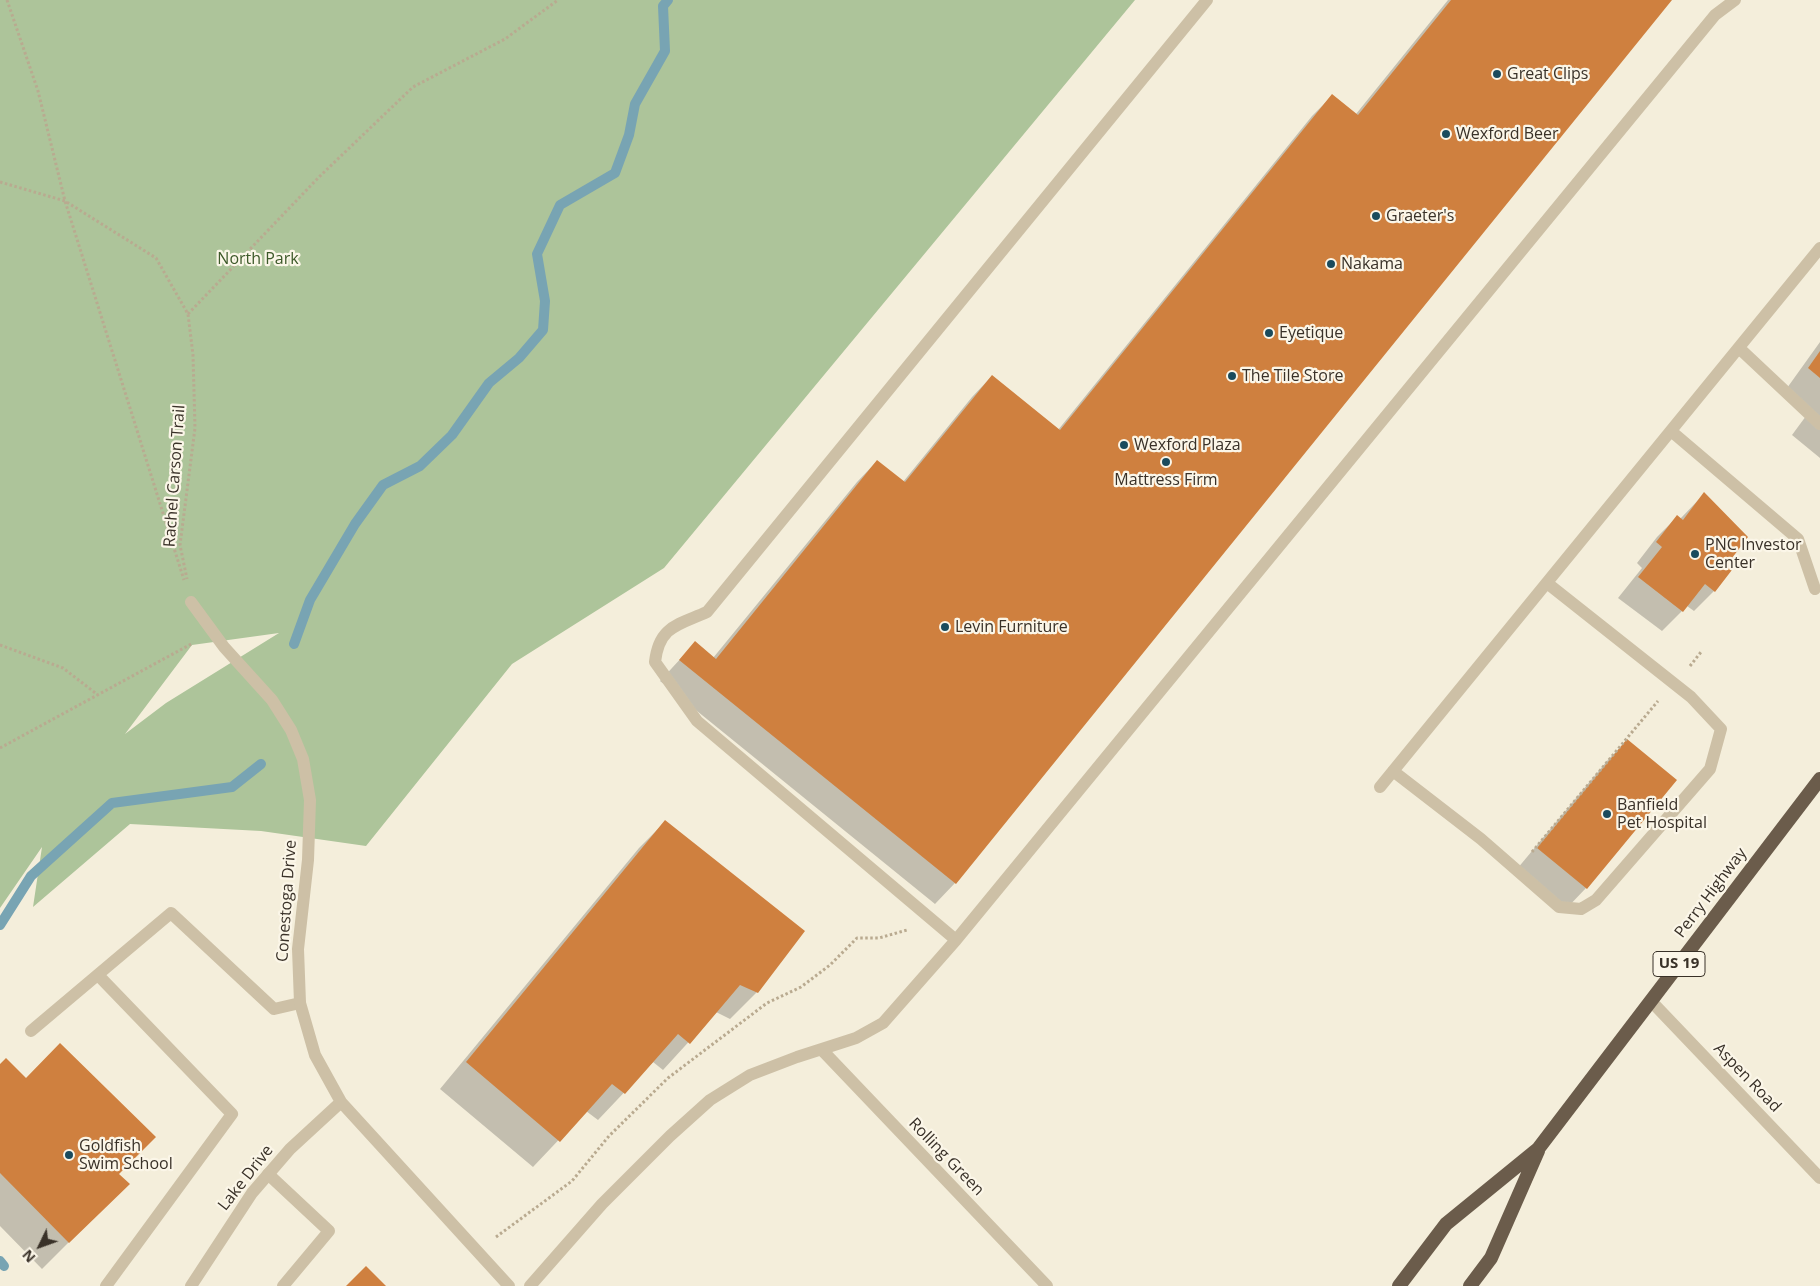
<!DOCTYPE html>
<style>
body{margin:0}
#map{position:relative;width:1820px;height:1286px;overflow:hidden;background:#f4eedb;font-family:"Open Sans",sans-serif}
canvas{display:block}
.north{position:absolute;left:15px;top:1221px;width:50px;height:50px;-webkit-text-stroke:4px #fbf6e8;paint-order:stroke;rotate:228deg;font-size:14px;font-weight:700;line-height:20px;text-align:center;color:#393128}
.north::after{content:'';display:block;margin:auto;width:18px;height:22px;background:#393128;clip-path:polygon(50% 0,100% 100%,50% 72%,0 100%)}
</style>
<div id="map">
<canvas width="1820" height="1286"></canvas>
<div class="north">N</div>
</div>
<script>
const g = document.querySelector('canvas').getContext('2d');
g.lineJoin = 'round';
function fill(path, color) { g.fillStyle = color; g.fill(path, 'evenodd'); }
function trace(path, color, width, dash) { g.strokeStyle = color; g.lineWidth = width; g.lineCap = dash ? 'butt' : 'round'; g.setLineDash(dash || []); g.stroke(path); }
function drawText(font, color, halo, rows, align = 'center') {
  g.font = font + ' "Open Sans",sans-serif'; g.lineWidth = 4.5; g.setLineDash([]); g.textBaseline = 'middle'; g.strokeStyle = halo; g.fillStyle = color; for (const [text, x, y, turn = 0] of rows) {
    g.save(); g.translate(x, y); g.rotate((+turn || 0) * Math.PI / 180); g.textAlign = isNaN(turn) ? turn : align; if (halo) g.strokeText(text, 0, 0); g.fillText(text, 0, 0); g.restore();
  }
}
fill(new Path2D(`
 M0,0H1135L664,568L512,664L366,846L261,831L130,824L33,907L42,847L0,908ZM279,633L166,703L125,734L192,645Z`), '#adc49a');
fill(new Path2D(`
 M1448,0H1671L955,883L935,904L660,681L695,643L713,658L857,482L877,461L903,482L972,397L992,376L1058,430L1312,116L1332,96L1356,114Z
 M1820,342V458L1792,435L1806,416L1782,395Z
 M1704,494L1727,562L1714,591L1694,611L1687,606L1662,631L1618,598L1642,568L1637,563L1657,537L1677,517L1680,519Z
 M1627,740L1586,888L1566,909L1517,869L1607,761Z
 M665,822L757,992L730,1019L716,1012L663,1070L653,1062L598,1120L586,1111L533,1167L440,1089L639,848Z
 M0,1066L26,1080L117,1174L101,1210L42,1269L0,1226Z`), '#0003');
trace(new Path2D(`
 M294,644L310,600L355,524L383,485L420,466L452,435L489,383L519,358L543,330L545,301L537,254L560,205L615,173L629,135L635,104L665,51L663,6L668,0
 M0,925L31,876L112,803L232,787L261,764
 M0,1261L4,1266`), '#78a4b3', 10);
fill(new Path2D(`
 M1451,0H1672L956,884L679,660L695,641L716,659L877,460L905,482L992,375L1060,430L1332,94L1358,115Z
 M1820,351V378L1808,368Z
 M1704,492L1748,537L1729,562L1735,566L1715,592L1705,584L1683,612L1638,577L1662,547L1656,542L1677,515L1683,520Z
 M1627,739L1677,780L1587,889L1537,848Z
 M665,820L805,931L758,993L740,985L690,1044L678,1034L625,1094L612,1084L560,1142L466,1062Z
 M60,1043L156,1137L119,1174L130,1184L69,1243L0,1173V1064L6,1058L26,1078Z
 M366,1266L386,1286H346Z`), '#cf803f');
trace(new Path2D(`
 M7,0L38,91L65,201L184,580
 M0,182L65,201L156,258L188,314L193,355L195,428L180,545L187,579
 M188,314L319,177L413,87L505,39L558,0
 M0,645L63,668L98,695
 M1690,666L1701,652
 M0,748L193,643
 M1532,852L1658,701
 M496,1237L572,1181L609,1136L668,1078L767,1003L801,987L830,965L857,938H879L907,930`), '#b9aa90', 3, [2.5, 2.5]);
trace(new Path2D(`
 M1739,348L1820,424
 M1671,431L1798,539L1815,589
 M1393,771L1481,839L1559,907L1581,909L1596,900L1710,769L1721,729L1691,697L1547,583
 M1380,787L1820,248
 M956,940L697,721L655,662C659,626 678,625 707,612L1207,0
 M98,975L232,1114L106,1286
 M31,1031L171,913L274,1009L300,1003
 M822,1050L1047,1286
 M268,1174L329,1231L283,1286
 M530,1286L602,1204L670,1136L710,1100L750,1075L797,1057L856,1038L883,1023L956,940L1715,15L1735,0`), '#cdc0a6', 12);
trace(new Path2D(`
 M191,602L224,647L272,700L291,730L303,759L310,800L308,860L298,949L300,1003L315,1055L341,1102L509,1286
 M1651,1001L1820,1178
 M191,1286L252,1193L290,1149L341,1102`), '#cdc0a6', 12);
trace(new Path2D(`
 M1399,1286L1446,1224L1538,1149L1820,779
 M1470,1286L1491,1258L1538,1151`), '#6b5c4b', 14);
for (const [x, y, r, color] of [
 [1497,74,5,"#1a4b5d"],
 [1446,134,5,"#1a4b5d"],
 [1376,216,5,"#1a4b5d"],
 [1331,264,5,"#1a4b5d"],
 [1269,333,5,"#1a4b5d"],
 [1232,376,5,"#1a4b5d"],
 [1124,445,5,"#1a4b5d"],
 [1166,462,5,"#1a4b5d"],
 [1695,554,5,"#1a4b5d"],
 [945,627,5,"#1a4b5d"],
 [1607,814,5,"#1a4b5d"],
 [69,1155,5,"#1a4b5d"]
]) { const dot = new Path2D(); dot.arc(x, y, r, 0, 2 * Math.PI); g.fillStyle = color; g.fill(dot); trace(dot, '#fbf6e8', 2); }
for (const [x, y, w] of [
 [1679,964,52]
]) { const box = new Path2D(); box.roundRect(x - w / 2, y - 12.5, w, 25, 4); g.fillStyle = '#fbf6e8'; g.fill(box); trace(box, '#393128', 1); }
drawText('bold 15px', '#393128', null, [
 ["US 19",1679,964]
]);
drawText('16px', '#393128', '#fbf6e8', [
 ["Great Clips",1507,74],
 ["Wexford Beer",1456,134],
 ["Graeter's",1386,216],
 ["Nakama",1341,264],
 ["Eyetique",1279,333],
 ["The Tile Store",1242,376],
 ["Wexford Plaza",1134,445],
 ["Mattress Firm",1166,480,"center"],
 ["PNC Investor",1705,545],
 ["Center",1705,563],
 ["Levin Furniture",955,627],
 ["Banfield",1617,805],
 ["Pet Hospital",1617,823],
 ["Goldfish",79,1146],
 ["Swim School",79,1164]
], 'left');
drawText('16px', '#3d5929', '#fbf6e8', [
 ["North Park",258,259]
]);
drawText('16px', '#393128', '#fbf6e8', [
 ["Rachel Carson Trail",175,476,-86],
 ["Perry Highway",1711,893,-53],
 ["Conestoga Drive",287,901,-86],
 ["Aspen Road",1747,1078,46],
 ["Rolling Green",946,1157,46],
 ["Lake Drive",246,1178,-52]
]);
</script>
